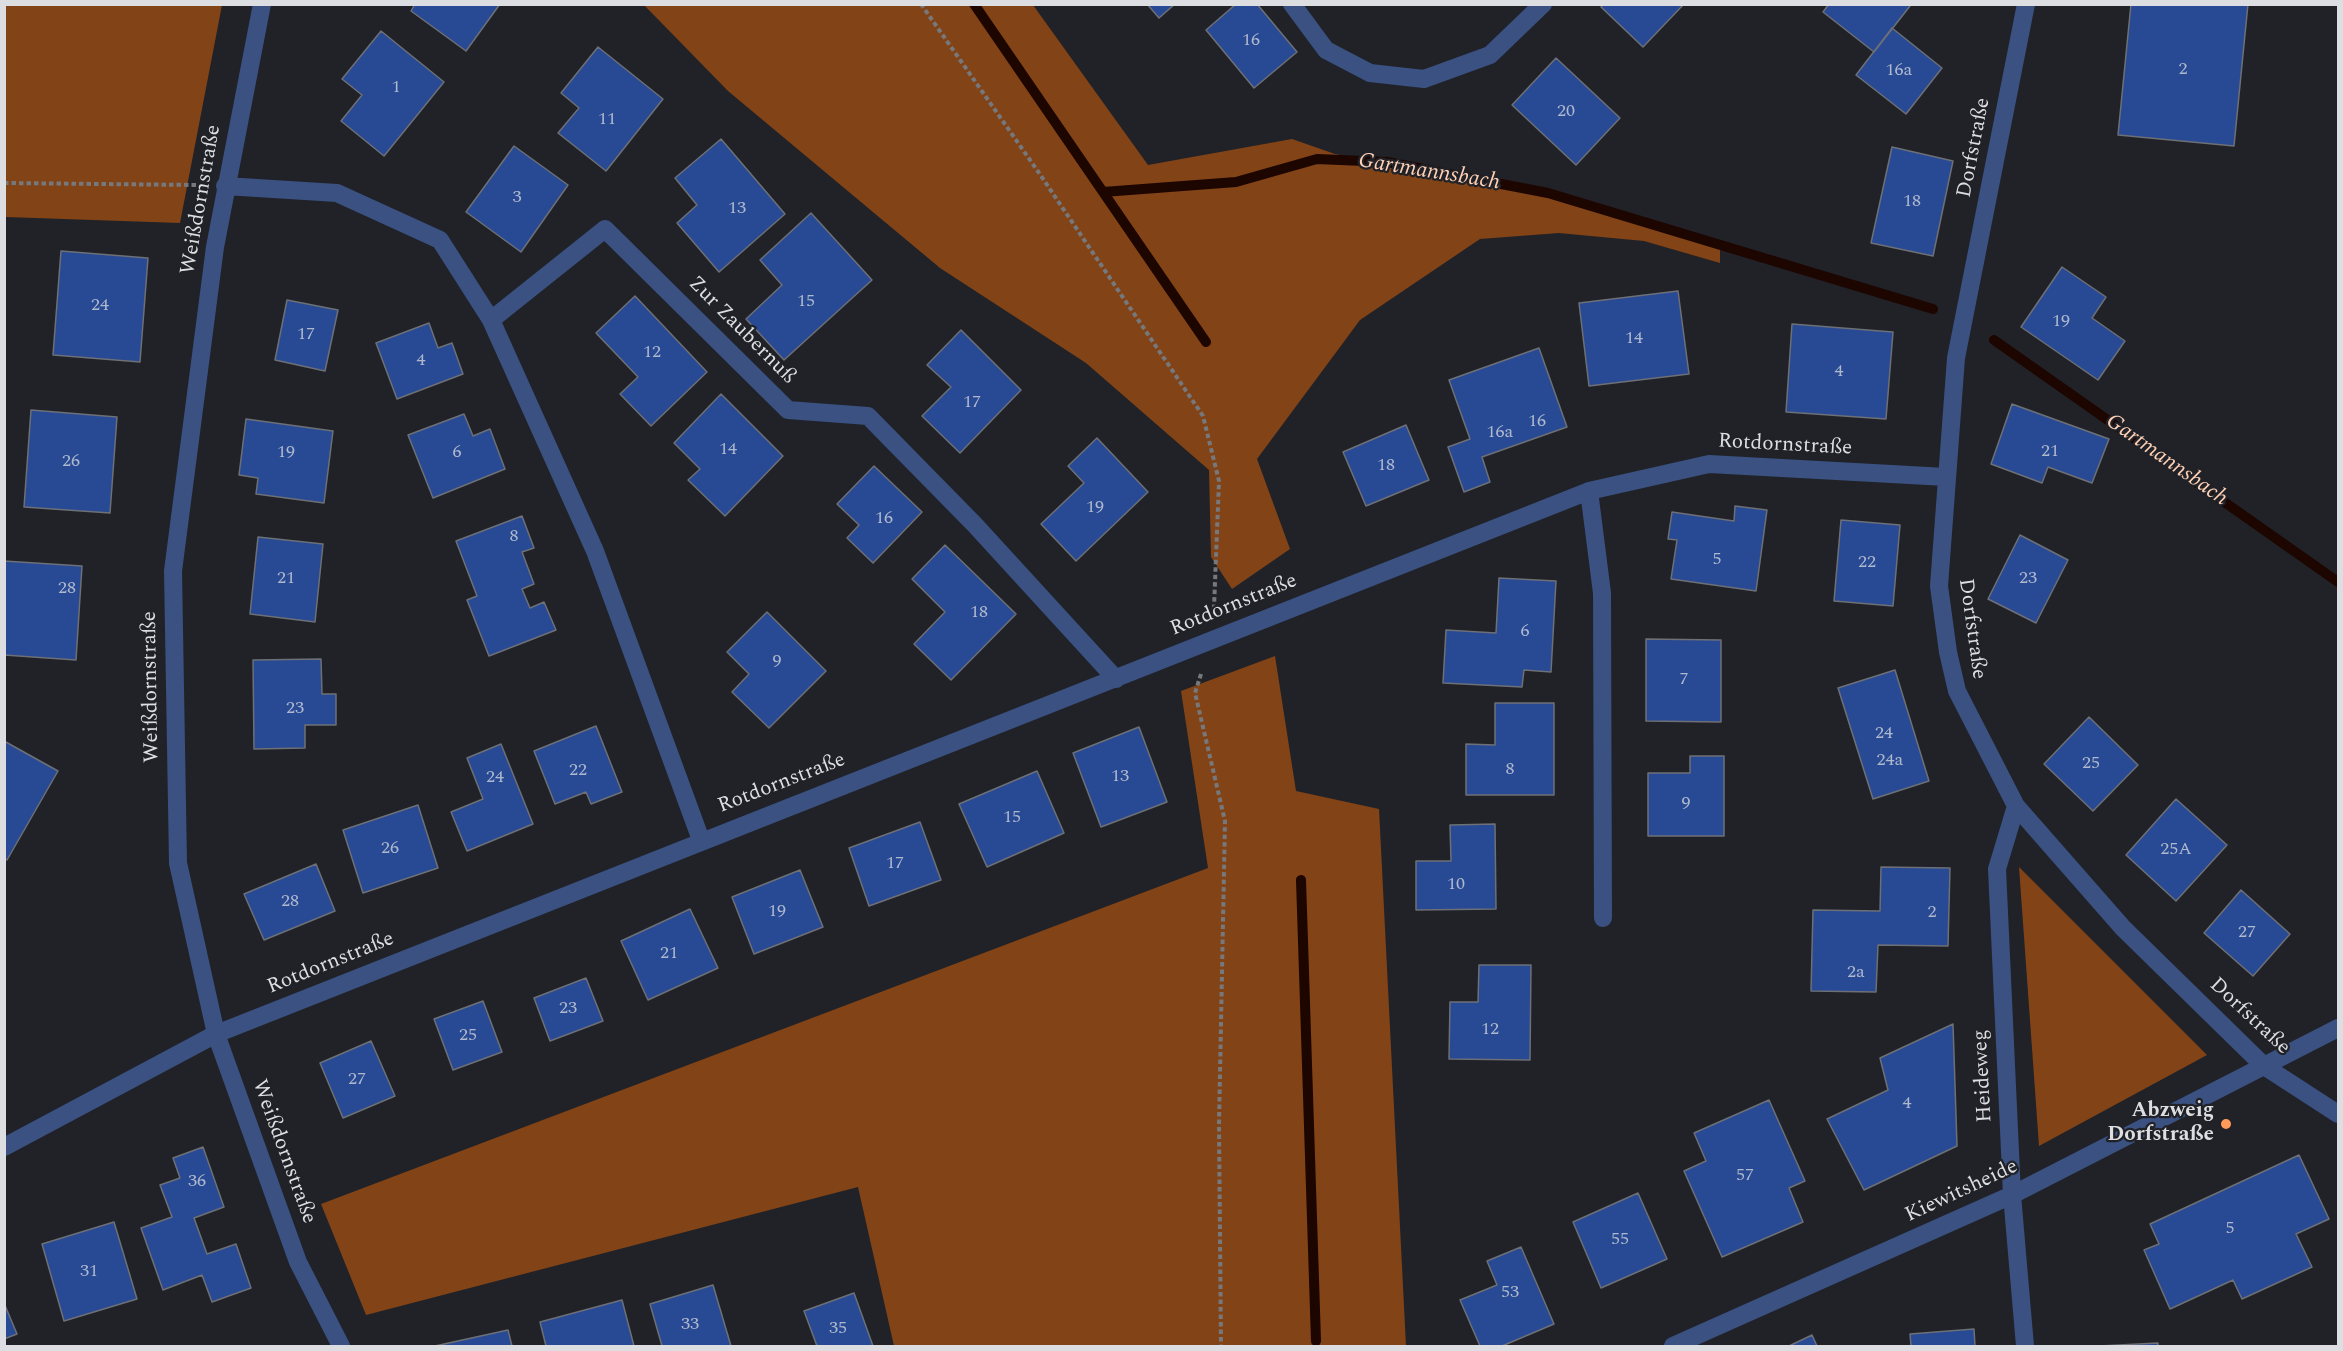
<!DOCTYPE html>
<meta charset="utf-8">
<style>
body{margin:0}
#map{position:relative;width:2343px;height:1351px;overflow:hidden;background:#202227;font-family:Spectral,serif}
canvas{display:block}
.frame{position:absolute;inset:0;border:6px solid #dcdee1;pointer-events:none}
</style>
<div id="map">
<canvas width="2343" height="1351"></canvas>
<div class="frame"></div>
</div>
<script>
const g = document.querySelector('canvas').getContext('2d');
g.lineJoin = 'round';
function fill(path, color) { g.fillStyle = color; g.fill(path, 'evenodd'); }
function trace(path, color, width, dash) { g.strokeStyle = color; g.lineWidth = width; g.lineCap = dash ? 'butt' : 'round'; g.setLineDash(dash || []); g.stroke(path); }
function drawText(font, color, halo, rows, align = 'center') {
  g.font = font + ' Spectral,serif'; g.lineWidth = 4.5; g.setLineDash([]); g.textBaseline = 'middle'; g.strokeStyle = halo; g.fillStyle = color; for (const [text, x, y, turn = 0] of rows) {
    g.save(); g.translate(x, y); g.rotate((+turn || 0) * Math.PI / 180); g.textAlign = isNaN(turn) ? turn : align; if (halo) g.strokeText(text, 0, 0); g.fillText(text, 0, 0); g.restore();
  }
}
fill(new Path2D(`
 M5,4L222,5L180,223L6,217L5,225Z
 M644,5H1033L1148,165L1292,139L1335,154L1549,195L1720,242V263L1644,241L1559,233L1480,239L1360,320L1257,459L1290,549L1232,589L1211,557L1209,470L1086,363L940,268L728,91Z
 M1275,656L1296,791L1379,809L1406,1346H894L858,1187L366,1315L321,1204L1208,868L1181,691Z
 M2019,867L2207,1055L2039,1146Z`), '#824317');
trace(new Path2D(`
 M974,4L1206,342
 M1103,192L1236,182L1317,159L1387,162L1548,193L1933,309
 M1994,340L2338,582
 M1301,880L1316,1341`), '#1d0500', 10);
const building = new Path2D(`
 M415,4H500L466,51L411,11Z
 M1147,4H1175L1159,18Z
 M1236,4H1257L1297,52L1254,88L1206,30Z
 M1604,4H1684L1643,47L1601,7Z
 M1829,4H1909L1910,6L1874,52L1823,12Z
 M2131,4H2248L2234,146L2118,135Z
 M1892,28L1942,68L1906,114L1856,75Z
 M381,31L444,82L384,156L341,121L362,95L342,79Z
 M598,47L663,99L606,171L558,133L579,108L561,93Z
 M1556,58L1620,118L1576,165L1512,105Z
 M721,139L785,214L719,272L677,223L697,205L675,178Z
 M514,146L568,185L521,252L466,212Z
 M1892,147L1953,161L1933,256L1871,243Z
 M811,213L872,280L784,360L746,319L782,285L760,260Z
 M61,251L148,258L140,362L53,355Z
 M2062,267L2106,297L2092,318L2125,341L2098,380L2021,327Z
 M1678,291L1689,374L1589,386L1579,303Z
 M635,296L707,372L651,426L620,394L638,377L596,333Z
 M287,300L338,310L325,371L275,360Z
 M429,323L438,348L452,343L463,374L397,399L376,343Z
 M1792,324L1893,332L1886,419L1786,412Z
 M961,330L1021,390L960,453L922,416L951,387L927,365Z
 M1539,348L1567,427L1482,457L1490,482L1464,492L1448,447L1470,439L1449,380Z
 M721,394L783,456L725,516L688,480L700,469L674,443Z
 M2012,404L2109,439L2092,483L2048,467L2042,483L1991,464Z
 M31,410L117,417L110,513L24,507Z
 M464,414L473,436L490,429L505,469L433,498L408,435Z
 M246,419L333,431L324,503L256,494L258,478L239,475Z
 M1406,425L1429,480L1366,506L1343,452Z
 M1097,438L1148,492L1076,561L1041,524L1084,483L1068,466Z
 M874,466L922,512L873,563L847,538L859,525L837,504Z
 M1735,506L1767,510L1756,591L1671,579L1677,540L1668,539L1672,512L1734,521Z
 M522,516L534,548L522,552L534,584L522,589L530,608L544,602L556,630L489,656L467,600L477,596L456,541Z
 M1841,520L1900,525L1893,606L1834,601Z
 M2020,535L2068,560L2036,623L1988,599Z
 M258,537L323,544L315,622L250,614Z
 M945,545L1016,614L951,680L914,644L945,612L912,579Z
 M4,561L82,566L76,660L4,655Z
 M1499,578L1556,581L1551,672L1524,670L1522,687L1443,683L1446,630L1496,633Z
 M767,612L826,671L769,728L732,692L749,674L727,652Z
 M1646,639L1721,640V722L1646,721Z
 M321,659L322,694H336V725H305V748L254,749L253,660Z
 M1895,670L1929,781L1873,799L1838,688Z
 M1495,703H1554V795H1466V744L1495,745Z
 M2089,717L2138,765L2093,811L2044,764Z
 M596,726L622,792L591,804L586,792L555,804L534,751Z
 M1139,727L1167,802L1101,827L1073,753Z
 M4,741L58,771L7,860L4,858Z
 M501,744L533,824L467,851L451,812L483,799L467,758Z
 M1690,756H1724V836H1648V773H1690Z
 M1037,771L1064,833L987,867L959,804Z
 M2176,799L2227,845L2176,901L2126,855Z
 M418,805L438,868L363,893L343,830Z
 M920,822L941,880L869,906L849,848Z
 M1495,824L1496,909L1416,910V861H1451L1450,825Z
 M316,864L335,911L264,940L244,894Z
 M1881,867L1950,868L1948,946L1878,945L1876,992L1811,991L1813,910L1880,911Z
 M800,870L823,927L754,954L732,897Z
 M2241,890L2290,934L2253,976L2204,933Z
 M690,909L718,968L648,1000L621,941Z
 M1479,965H1531L1530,1060L1449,1059L1450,1002H1478Z
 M586,978L603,1021L550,1041L534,998Z
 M483,1001L502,1052L453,1070L434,1019Z
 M1953,1024L1957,1146L1864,1190L1827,1119L1888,1090L1880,1058Z
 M371,1041L395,1096L343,1118L320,1063Z
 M1769,1100L1805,1181L1789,1188L1803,1222L1722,1257L1684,1171L1706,1161L1694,1133Z
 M203,1147L224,1207L194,1218L207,1254L236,1244L251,1288L212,1302L202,1275L163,1290L141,1228L172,1217L160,1185L180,1178L173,1158Z
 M2299,1155L2329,1219L2296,1234L2312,1267L2242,1299L2233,1280L2170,1309L2144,1250L2159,1244L2150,1224Z
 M1638,1193L1667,1259L1601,1288L1573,1222Z
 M114,1222L137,1299L64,1321L42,1244Z
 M1521,1247L1554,1324L1502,1346H1480L1460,1300L1497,1285L1487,1261Z
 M713,1285L731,1346H662L650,1304Z
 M854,1293L873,1346H817L804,1311Z
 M622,1300L634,1346H546L540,1322Z
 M4,1303L17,1334L4,1339Z
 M1974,1329L1975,1346H1911L1910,1334Z
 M508,1330L512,1346H435Z
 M1812,1335L1817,1346H1789Z
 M2158,1343V1346H2099Z`);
fill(building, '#284993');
trace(building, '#6d7076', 1.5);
trace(new Path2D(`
 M921,4L1037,170L1203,416L1219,481L1214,608
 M4,183L197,185
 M1201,674L1195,693L1225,821L1219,1125L1221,1346`), '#76787c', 4, [4.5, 3]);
trace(new Path2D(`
 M262,4L215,247L173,571L178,863L216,1034L298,1262L341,1346
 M1292,4L1326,50L1370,73L1424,79L1490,55L1543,4
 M2026,4L1956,358L1939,586L1948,652L1957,691L2016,806L2123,928L2264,1066L2338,1114
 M225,186L337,193L440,240L491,320L595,551L701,840
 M491,320L605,229L788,410L868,416L975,525L1116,679
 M1589,491L1602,593L1603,918
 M2016,806L1997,869L2012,1195L2025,1346
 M4,1147L216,1034L1589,491L1709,464L1946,477
 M1673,1346L2012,1195L2338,1028`), '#3a5181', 18);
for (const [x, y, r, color] of [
 [2226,1124,6,"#ff9a5b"]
]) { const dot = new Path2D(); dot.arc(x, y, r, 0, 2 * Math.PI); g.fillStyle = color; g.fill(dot); trace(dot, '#202227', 2); }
drawText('18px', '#afb9ce', null, [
 ["16",1251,41],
 ["2",2183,70],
 ["16a",1899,71],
 ["1",396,88],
 ["20",1566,112],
 ["11",607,120],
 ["3",517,198],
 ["18",1912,202],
 ["13",737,209],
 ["15",806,302],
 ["24",100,306],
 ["19",2061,322],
 ["17",306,335],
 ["14",1634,339],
 ["12",652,353],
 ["4",421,361],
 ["4",1839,372],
 ["17",972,403],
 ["16",1537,422],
 ["16a",1500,433],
 ["14",728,450],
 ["21",2050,452],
 ["19",286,453],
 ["6",457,453],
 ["26",71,462],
 ["18",1386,466],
 ["19",1095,508],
 ["16",884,519],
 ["8",514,537],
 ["5",1717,560],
 ["22",1867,563],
 ["21",286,579],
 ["23",2028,579],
 ["28",67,589],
 ["18",979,613],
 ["6",1525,632],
 ["9",777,662],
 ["7",1684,680],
 ["23",295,709],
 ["24",1884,734],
 ["24a",1890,761],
 ["25",2091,764],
 ["8",1510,770],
 ["22",578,771],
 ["13",1120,777],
 ["24",495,778],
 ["9",1686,804],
 ["15",1012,818],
 ["26",390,849],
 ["25A",2176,850],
 ["17",895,864],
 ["10",1456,885],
 ["28",290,902],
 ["19",777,912],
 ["2",1932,913],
 ["27",2247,933],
 ["21",669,954],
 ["2a",1856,973],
 ["23",568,1009],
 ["12",1490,1030],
 ["25",468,1036],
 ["27",357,1080],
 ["4",1907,1104],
 ["57",1745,1176],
 ["36",197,1182],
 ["5",2230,1229],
 ["55",1620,1240],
 ["31",89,1272],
 ["53",1510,1293],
 ["33",690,1325],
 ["35",838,1329]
]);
drawText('21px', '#dcdee1', '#202227', [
 ["Dorfstraße",1975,148,-79],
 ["Weißdornstraße",202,200,-80],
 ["Zur Zaubernuß",741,331,45],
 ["Rotdornstraße",1785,446,3],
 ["Rotdornstraße",1234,606,-22],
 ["Dorfstraße",1971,629,82],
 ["Weißdornstraße",152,687,-91],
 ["Rotdornstraße",782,784,-21],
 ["Rotdornstraße",331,964,-22],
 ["Dorfstraße",2249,1017,43],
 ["Heideweg",1984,1076,-93],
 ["Weißdornstraße",283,1152,70],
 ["Kiewitsheide",1962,1192,-25]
]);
drawText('bold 21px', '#dcdee1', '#202227', [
 ["Abzweig",2214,1112],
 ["Dorfstraße",2214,1136]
], 'right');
drawText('italic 22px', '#fed0b5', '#202227', [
 ["Gartmannsbach",1429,173,9],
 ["Gartmannsbach",2166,461,35]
]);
</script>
